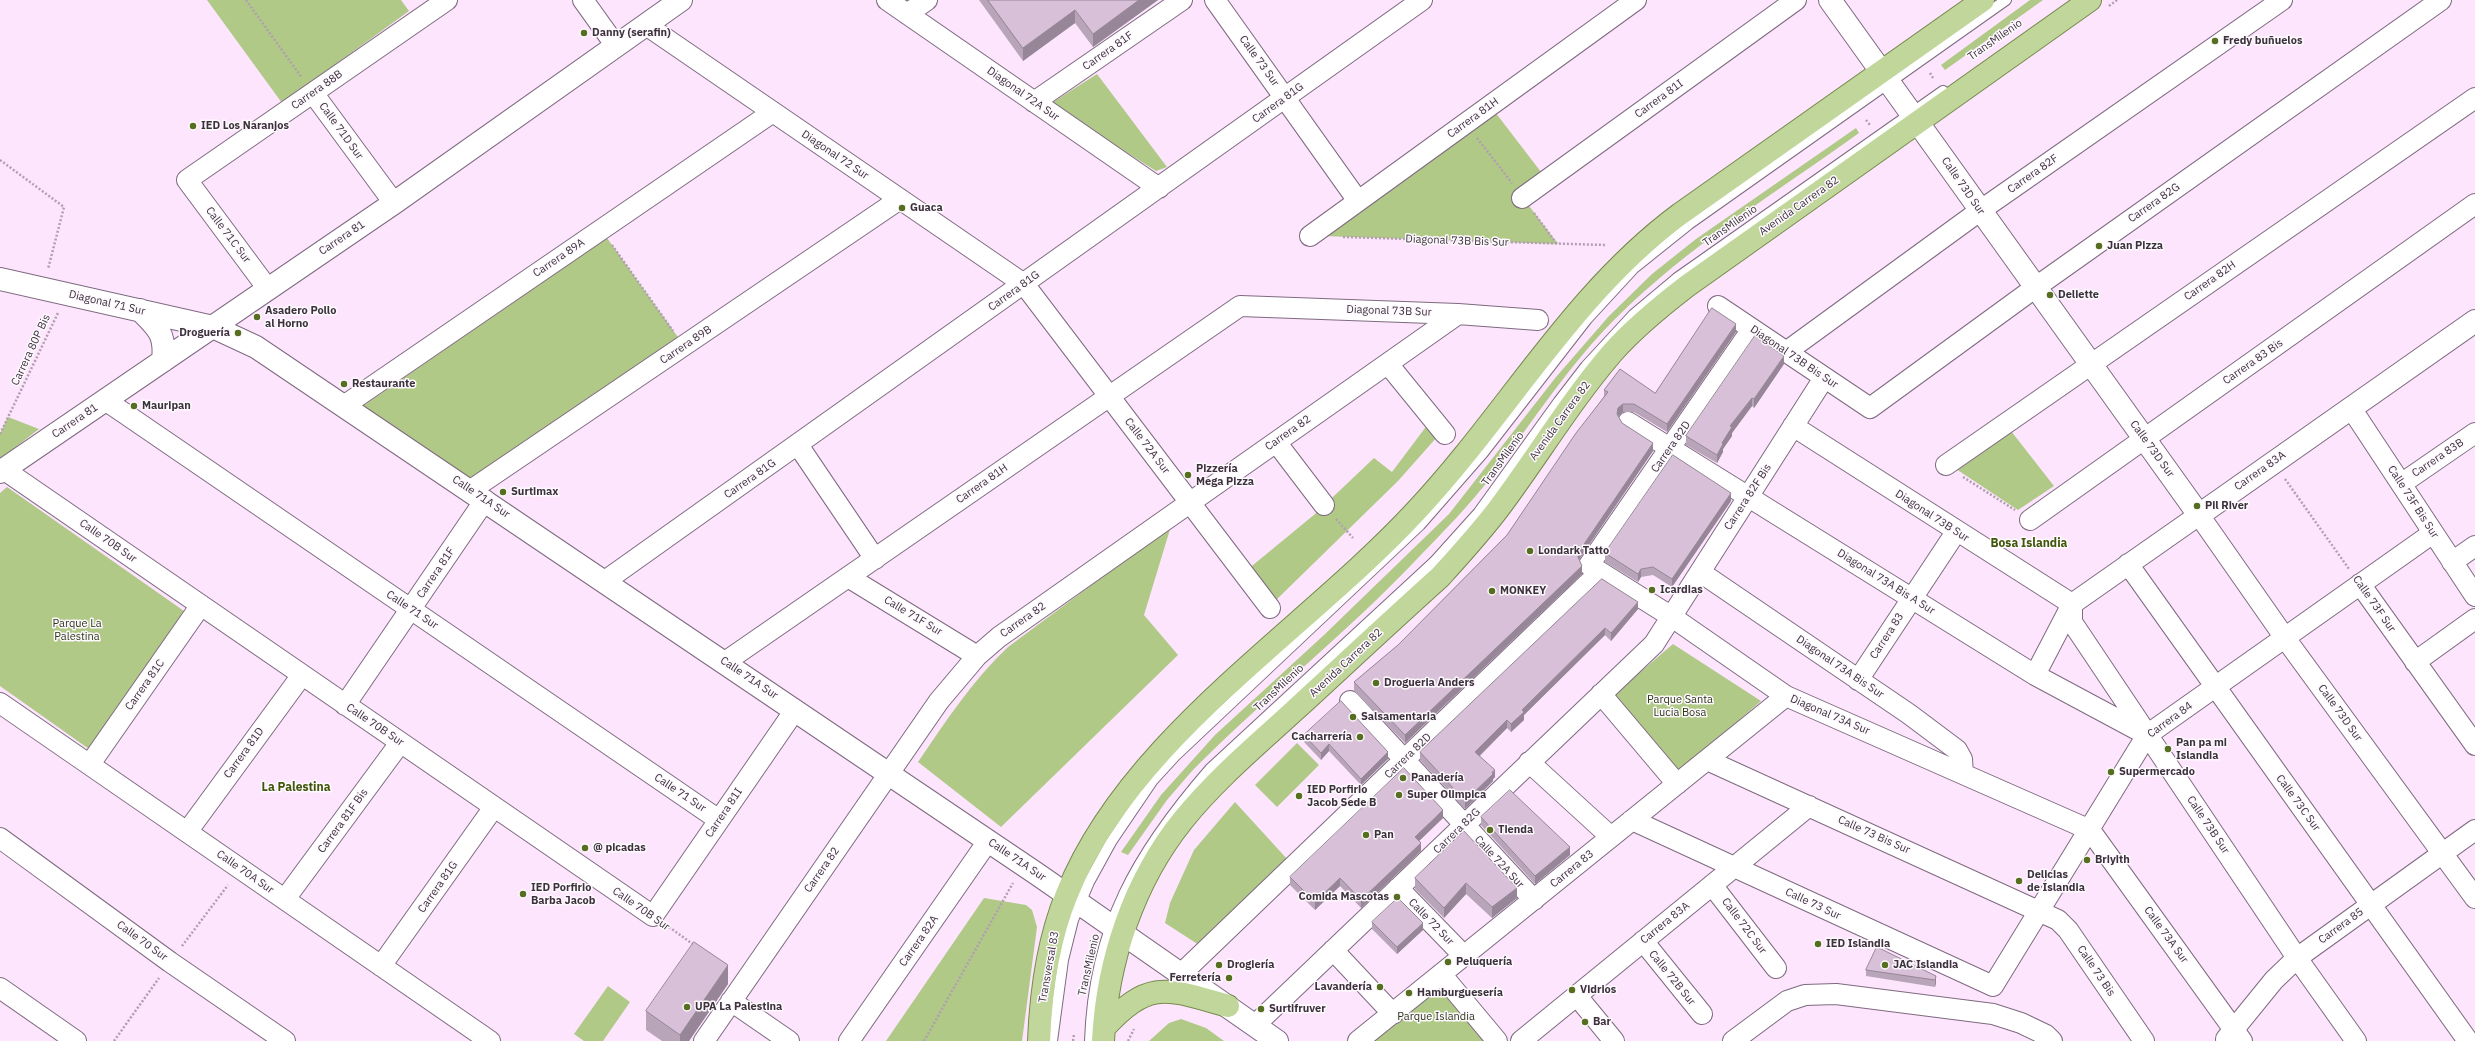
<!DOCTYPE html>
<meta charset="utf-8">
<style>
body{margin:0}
canvas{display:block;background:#fce5fd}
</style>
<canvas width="2475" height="1041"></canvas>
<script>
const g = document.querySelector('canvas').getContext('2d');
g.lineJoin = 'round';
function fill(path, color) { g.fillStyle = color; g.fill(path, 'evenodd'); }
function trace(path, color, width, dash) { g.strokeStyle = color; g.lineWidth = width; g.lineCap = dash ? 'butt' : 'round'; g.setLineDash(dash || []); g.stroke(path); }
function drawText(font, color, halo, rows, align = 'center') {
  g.font = font + ' "IBM Plex Sans",sans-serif'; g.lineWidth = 3; g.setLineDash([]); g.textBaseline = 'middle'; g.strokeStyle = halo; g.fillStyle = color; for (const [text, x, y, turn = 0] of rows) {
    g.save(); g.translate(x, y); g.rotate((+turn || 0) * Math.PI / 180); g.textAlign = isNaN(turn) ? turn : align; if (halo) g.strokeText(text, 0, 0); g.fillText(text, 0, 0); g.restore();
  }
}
fill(new Path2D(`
 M207,0H401L409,11L282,103Z
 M2030,0H2043L1945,70L1941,65Z
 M1097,74L1167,167L1156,171L1050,104Z
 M1495,112L1541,172L1517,190L1558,244L1322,236Z
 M1856,128L1859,133C1777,192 1687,247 1615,319C1569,365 1533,421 1494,473C1471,504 1443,532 1416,560C1346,634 1264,698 1192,771L1167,800L1128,855L1121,852L1161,795L1215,735L1324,635L1449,514L1556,377L1609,316L1652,274L1696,239Z
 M607,238L680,340L475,483L363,406Z
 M8,417L39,429L0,459V434Z
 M1428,424L1437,437L1398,481L1273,603L1247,570L1315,514L1374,458L1392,472Z
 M2011,431L2054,486L2018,510L1956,469Z
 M7,487L184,611L89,749L0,686V493Z
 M1171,526L1144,615L1178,655L1001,827L918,762C946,721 972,681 1008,647Z
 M1673,644L1761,701L1677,774L1610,698Z
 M1297,743L1319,765L1277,807L1255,785Z
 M1235,802L1288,860L1199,945L1165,923L1170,903L1194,850Z
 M984,898L1026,905L1032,910L1037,927L1022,1041H886Z
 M1439,982L1489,1041H1368Z
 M608,986L630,1002L603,1041H584L574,1034Z
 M1181,1019L1206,1028L1224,1041H1149L1169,1023Z`), '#b0c986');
const lane = new Path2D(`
 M1052,1041L1063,960L1073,920L1089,882L1111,842L1153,780L1175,756L1420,525L1483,453L1587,319L1634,268L1689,224L2006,0
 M1090,1041C1094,927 1137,853 1210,769L1434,562L1479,512L1559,401L1586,366L1634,314L1677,278L1943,91`);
const street = new Path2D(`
 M583,0L616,46
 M887,0L1159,188
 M1215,0L1358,201
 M907,14L927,0
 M646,25L1024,284L1270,608
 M313,93L394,203
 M1034,102L1182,0
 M1522,198L1796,0
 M1310,236L1636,0
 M268,289L187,180L447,0
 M1718,306L1870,408L2036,287L2441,0
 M1752,329L1589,565L1672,617L1786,696L2090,830L2242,1041
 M1786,352L1981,210L2282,0
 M1388,364L1445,434
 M105,400L719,820
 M345,405L773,112
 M2351,408L2475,596
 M1628,422L2035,675L2147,735
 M1793,426L2072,604
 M1276,442L1324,505
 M798,445L875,559
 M1946,465L2475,98
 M3,469L653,916L795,710
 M2401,484L2475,433
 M471,490L900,199
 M2030,520L2475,204
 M2452,562L2475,546
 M2128,564L2468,1041
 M1700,572L1909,714L1957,750L1962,759L1963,774
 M848,577L977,656
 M605,581L1422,0
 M2360,584L2475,745
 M2072,604V622L2297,958L2356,1041
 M725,662L1240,306L1458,314L1538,320
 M2415,662L2475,619
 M2035,675L2072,604L2199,515L2285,638L2475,898
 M1858,680L1956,532
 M1601,694L1677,784
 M1350,701L1534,900
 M0,703L490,1041
 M345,705L485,500
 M1707,760L2058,920L2068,930L2144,1041
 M1529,762L1611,837
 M90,764L201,605
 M1632,820L1993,986L2147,735L2433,533
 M187,832L302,675
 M0,838L170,962L285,1041
 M1712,885L1776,968
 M1398,888L1464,956
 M285,899L400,743
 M1643,941L1702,1014
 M1333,950L1393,1014
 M381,966L494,807
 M1181,974L1600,572
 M1441,974L1497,1041
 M0,988L76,1041
 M1577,996L1614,1041
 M731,1001L789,1041
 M1255,1025L1654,644L1824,378
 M2226,1039L2274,980L2297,958L2475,830
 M704,1041L939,701L977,656L999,637L1458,314
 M849,1041L988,841
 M1358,1041L1786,696
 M1521,1041L1809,806
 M1733,1041L1787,1001L1805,995L1836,994L1993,1014L2021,1023L2046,1035L2052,1041`);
const secondary = new Path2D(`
 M1830,0L2199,515L2475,321
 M0,279L213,327L256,347L1037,874L1277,1041
 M140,310C158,328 166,334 163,361
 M0,472L394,203L681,0`);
const primary = new Path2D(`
 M1104,1028C1150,978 1168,989 1228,1006
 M1039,1041C1041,991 1048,940 1067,894C1129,738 1305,631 1416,511C1507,414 1572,294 1680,214L1983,0
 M1103,1041C1107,962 1133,882 1183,820C1216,779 1257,745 1295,710C1343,666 1391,621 1440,577C1460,555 1481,532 1499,508C1538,456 1570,402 1612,353C1634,328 1661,306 1687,286L2090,0`);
trace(lane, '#7f6a80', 12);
trace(street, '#7f6a80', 22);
trace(secondary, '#7f6a80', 24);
trace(primary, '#778a4d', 24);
trace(new Path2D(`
 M246,0L302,78
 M2109,6L2117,0
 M1930,73L1933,78
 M1866,120L1870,125
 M1477,138L1512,183
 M0,160L64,207L48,269
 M1534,213L1557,244
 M1343,237L1605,245
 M612,245L673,331
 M0,434L58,313
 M1963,477L2015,510
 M2285,479L2349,569
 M1336,519L1353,538
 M669,927L694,945
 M182,946L228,885
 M114,1041L159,978
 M924,1041L1013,883
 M1073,1041L1074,1034
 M1128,1041L1134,1029`), '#b19fb1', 2.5, [2, 2]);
trace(lane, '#fff', 10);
trace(street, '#fff', 20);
trace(secondary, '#fff', 22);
trace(primary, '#c1d69a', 22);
fill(new Path2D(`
 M979,0H1158L1093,47L1075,23L1023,61Z
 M1736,332L1667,432L1634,412H1623L1618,416L1622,423L1653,451L1580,558L1579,560L1582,574L1405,743L1354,691V682L1398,645L1507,535L1604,396V390L1655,393Z
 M1784,364L1754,408L1752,406L1732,433V436L1723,449V452L1717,463L1686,445V436Z
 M1731,501L1672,587L1653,575L1641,577L1638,582L1605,562V553Z
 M1602,579L1638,609L1611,641L1605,635L1524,715V720L1511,732L1507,728L1480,756L1495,777L1493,779V781L1465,809L1420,760V752Z
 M1304,735L1388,759L1361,785L1329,751L1321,760L1304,742Z
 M1481,817L1570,855L1535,884L1481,825Z
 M1443,818L1419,841L1421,851L1361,908L1340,886L1315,910L1290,885V877Z
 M1464,831L1517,898L1492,918L1466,894L1444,918L1415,889V878Z
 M1372,922L1423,930L1397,954L1372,929Z
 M1866,970L1936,976V983L1935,987L1866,976Z
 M728,984L689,1041H662L646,1030V1011Z`), '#b9a5ba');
fill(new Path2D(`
 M1139,0H1158L1093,47V34Z
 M1075,10V23L1023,61V48Z
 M1736,324V332L1667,432V424Z
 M1784,356V364L1754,408V399Z
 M1752,398V406L1732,433V436L1723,449V452L1717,463V455L1722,443L1730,426Z
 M1623,404V412L1618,416L1617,414L1618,408Z
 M1653,443V451L1580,558L1578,565V557L1580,550Z
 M1731,493V501L1672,587V579Z
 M1582,566V574L1405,743V735Z
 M1641,569V577L1638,582V574Z
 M1638,602V609L1611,641V633Z
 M1605,628V635L1524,715V720L1511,732V724L1522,710Z
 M1507,720V728L1475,760V752Z
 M1329,744V751L1321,760V753Z
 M1388,752V759L1361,785V779Z
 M1495,770V777L1493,779V781L1465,809V801Z
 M1443,810V818L1415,845V837Z
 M1421,843V851L1361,908V900Z
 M1570,847V855L1535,884V876Z
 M1340,878V886L1315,910V902Z
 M1466,883V894L1444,918V908Z
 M1517,888V898L1492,918V907Z
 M1423,923V930L1397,954V947Z
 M728,965V984L689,1041H680V1035Z
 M1936,976V983L1935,987V980Z`), '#968697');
const building = new Path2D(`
 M988,0H1139L1093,34L1075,10L1023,48Z
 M1712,308L1736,324L1667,424L1634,404H1623L1618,408L1617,414L1622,423L1653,443L1580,550L1578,557L1582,566L1405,735L1354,682L1398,645L1507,535L1576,433L1608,392L1604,390L1620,369L1655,393Z
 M1755,336L1784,356L1754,399L1752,398L1730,426L1732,427L1722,443L1723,444L1717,455L1686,436Z
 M1673,455L1731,493L1672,579L1653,567L1641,569L1638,574L1605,553Z
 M1602,579L1638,602L1611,633L1605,628L1522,710L1524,712L1511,724L1507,720L1475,752L1495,770L1492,772L1493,774L1465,801L1420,752Z
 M1341,701L1388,752L1361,779L1329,744L1321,753L1304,735Z
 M1404,768L1443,810L1415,837L1421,843L1361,900L1340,878L1315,902L1290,877Z
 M1510,790L1570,847L1535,876L1481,817Z
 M1464,831L1517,888L1492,907L1466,883L1444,908L1415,878Z
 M1398,898L1423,923L1397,947L1372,922Z
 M694,942L728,965L680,1035L646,1011Z
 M1877,947L1936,976L1935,980L1866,970Z`);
fill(building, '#d7c0d8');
trace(building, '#968697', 1);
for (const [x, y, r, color] of [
 [584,33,4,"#566e20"],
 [2215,41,4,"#566e20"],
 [193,126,4,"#566e20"],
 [902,208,4,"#566e20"],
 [2099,246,4,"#566e20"],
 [2050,295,4,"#566e20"],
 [257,317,4,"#566e20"],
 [238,333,4,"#566e20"],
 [344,384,4,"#566e20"],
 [134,406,4,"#566e20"],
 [1188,475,4,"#566e20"],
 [503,492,4,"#566e20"],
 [2197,506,4,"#566e20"],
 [1530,551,4,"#566e20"],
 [1652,590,4,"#566e20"],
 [1492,591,4,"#566e20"],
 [1376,683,4,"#566e20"],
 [1353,717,4,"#566e20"],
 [1360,737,4,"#566e20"],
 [2168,749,4,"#566e20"],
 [2111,772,4,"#566e20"],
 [1403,778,4,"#566e20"],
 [1399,795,4,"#566e20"],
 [1299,796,4,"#566e20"],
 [1490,830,4,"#566e20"],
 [1366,835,4,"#566e20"],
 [585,848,4,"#566e20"],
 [2087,860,4,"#566e20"],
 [2019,881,4,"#566e20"],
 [523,894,4,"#566e20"],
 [1397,897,4,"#566e20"],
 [1818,944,4,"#566e20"],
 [1448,962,4,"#566e20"],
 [1219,965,4,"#566e20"],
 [1885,965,4,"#566e20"],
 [1229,978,4,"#566e20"],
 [1380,987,4,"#566e20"],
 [1572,990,4,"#566e20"],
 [1409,993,4,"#566e20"],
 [687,1007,4,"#566e20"],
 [1261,1009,4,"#566e20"],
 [1585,1022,4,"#566e20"]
]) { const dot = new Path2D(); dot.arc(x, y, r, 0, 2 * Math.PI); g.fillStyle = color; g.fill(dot); trace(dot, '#fef9fe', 1.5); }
drawText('bold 11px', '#3b323b', '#fef9fe', [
 ["Danny (serafin)",592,33],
 ["Fredy buñuelos",2223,41],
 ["IED Los Naranjos",201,126],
 ["Guaca",910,208],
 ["Juan Pizza",2107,246],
 ["Deliette",2058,295],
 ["Asadero Pollo",265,311],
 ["al Horno",265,324],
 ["Droguería",230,333,"right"],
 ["Restaurante",352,384],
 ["Mauripan",142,406],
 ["Pizzería",1196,469],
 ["Mega Pizza",1196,482],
 ["Surtimax",511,492],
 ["Pil River",2205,506],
 ["Londark Tatto",1538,551],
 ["Icardias",1660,590],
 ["MONKEY",1500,591],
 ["Drogueria Anders",1384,683],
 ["Salsamentaria",1361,717],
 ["Cacharrería",1352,737,"right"],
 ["Pan pa mi",2176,743],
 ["Islandia",2176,756],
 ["Supermercado",2119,772],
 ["Panadería",1411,778],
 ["IED Porfirio",1307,790],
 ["Jacob Sede B",1307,803],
 ["Super Olimpica",1407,795],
 ["Tienda",1498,830],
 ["Pan",1374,835],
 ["@ picadas",593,848],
 ["Briyith",2095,860],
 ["Delicias",2027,875],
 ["de Islandia",2027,888],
 ["IED Porfirio",531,888],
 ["Barba Jacob",531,901],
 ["Comida Mascotas",1389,897,"right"],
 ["IED Islandia",1826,944],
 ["Peluquería",1456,962],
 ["Drogiería",1227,965],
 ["JAC Islandia",1893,965],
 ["Ferretería",1221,978,"right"],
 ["Lavandería",1372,987,"right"],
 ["Vidrios",1580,990],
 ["Hamburguesería",1417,993],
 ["UPA La Palestina",695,1007],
 ["Surtifruver",1269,1009],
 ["Bar",1593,1022]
], 'left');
drawText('11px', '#3b323b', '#fef9fe', [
 ["TransMilenio",1995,40,-35],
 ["Carrera 81F",1108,51,-35],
 ["Calle 73 Sur",1259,61,54],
 ["Carrera 88B",317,90,-35],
 ["Diagonal 72A Sur",1023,94,35],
 ["Carrera 81I",1659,99,-36],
 ["Carrera 81G",1278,103,-36],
 ["Carrera 81H",1473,118,-36],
 ["Calle 71D Sur",341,131,54],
 ["Diagonal 72 Sur",835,155,34],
 ["Carrera 82F",2033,174,-35],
 ["Calle 73D Sur",1963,186,55],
 ["Carrera 82G",2154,203,-35],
 ["Avenida Carrera 82",1799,206,-35],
 ["TransMilenio",1730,226,-35],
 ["Calle 71C Sur",228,235,53],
 ["Carrera 81",342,238,-34],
 ["Diagonal 73B Bis Sur",1457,241,2],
 ["Carrera 89A",559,258,-34],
 ["Carrera 82H",2210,281,-35],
 ["Carrera 81G",1014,291,-36],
 ["Diagonal 71 Sur",107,303,13],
 ["Diagonal 73B Sur",1389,311,2],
 ["Carrera 89B",686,345,-34],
 ["Carrera 80P Bis",31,350,-65],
 ["Diagonal 73B Bis Sur",1794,357,34],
 ["Carrera 83 Bis",2253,362,-35],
 ["Carrera 81",75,421,-34],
 ["Avenida Carrera 82",1560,421,-54],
 ["Carrera 82",1288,433,-35],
 ["Calle 72A Sur",1147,446,53],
 ["Carrera 82D",1671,447,-55],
 ["Calle 73D Sur",2152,449,54],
 ["Carrera 83B",2438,458,-34],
 ["TransMilenio",1503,459,-54],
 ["Carrera 83A",2260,471,-35],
 ["Carrera 81G",750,479,-35],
 ["Carrera 81H",982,484,-35],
 ["Calle 71A Sur",481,497,34],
 ["Carrera 82F Bis",1748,497,-57],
 ["Calle 73F Bis Sur",2413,502,57],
 ["Diagonal 73B Sur",1932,516,33],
 ["Calle 70B Sur",108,541,35],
 ["Carrera 81F",436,573,-56],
 ["Diagonal 73A Bis A Sur",1886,582,32],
 ["Calle 73F Sur",2374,604,55],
 ["Calle 71 Sur",412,610,34],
 ["Calle 71F Sur",913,616,31],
 ["Carrera 82",1023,620,-35],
 ["Carrera 83",1887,636,-57],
 ["Avenida Carrera 82",1346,663,-43],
 ["Diagonal 73A Bis Sur",1840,667,34],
 ["Calle 71A Sur",749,678,34],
 ["Carrera 81C",145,685,-55],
 ["TransMilenio",1279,688,-43],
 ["Calle 73D Sur",2340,713,54],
 ["Diagonal 73A Sur",1830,715,23],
 ["Carrera 84",2170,720,-36],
 ["Calle 70B Sur",375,725,34],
 ["Carrera 81D",244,753,-54],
 ["Carrera 82D",1408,756,-44],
 ["Calle 71 Sur",680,793,34],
 ["Calle 73C Sur",2298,803,54],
 ["Carrera 81I",724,813,-56],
 ["Carrera 81F Bis",343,821,-54],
 ["Calle 73B Sur",2208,825,56],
 ["Carrera 82G",1457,831,-44],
 ["Calle 73 Bis Sur",1874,835,24],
 ["Calle 71A Sur",1017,860,34],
 ["Calle 72A Sur",1499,862,47],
 ["Carrera 83",1572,869,-39],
 ["Carrera 82",822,870,-55],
 ["Calle 70A Sur",245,872,35],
 ["Carrera 81G",438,887,-55],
 ["Calle 73 Sur",1813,904,25],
 ["Calle 70B Sur",641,909,35],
 ["Calle 72 Sur",1431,922,46],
 ["Carrera 83A",1665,923,-39],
 ["Calle 72C Sur",1744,926,53],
 ["Carrera 85",2341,926,-36],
 ["Calle 73A Sur",2166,935,54],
 ["Calle 70 Sur",142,941,36],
 ["Carrera 82A",919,941,-55],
 ["TransMilenio",1089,965,-77],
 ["Transversal 83",1049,967,-80],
 ["Calle 73 Bis",2096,971,56],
 ["Calle 72B Sur",1672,978,51]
]);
drawText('11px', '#2b3614', '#fef9fe', [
 ["Parque La",77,624],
 ["Palestina",77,637],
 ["Parque Santa",1680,700],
 ["Lucia Bosa",1680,713],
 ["Parque Islandia",1436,1017]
]);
drawText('bold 12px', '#40560a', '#fef9fe', [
 ["Bosa Islandia",2029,544],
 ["La Palestina",296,788]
]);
</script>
